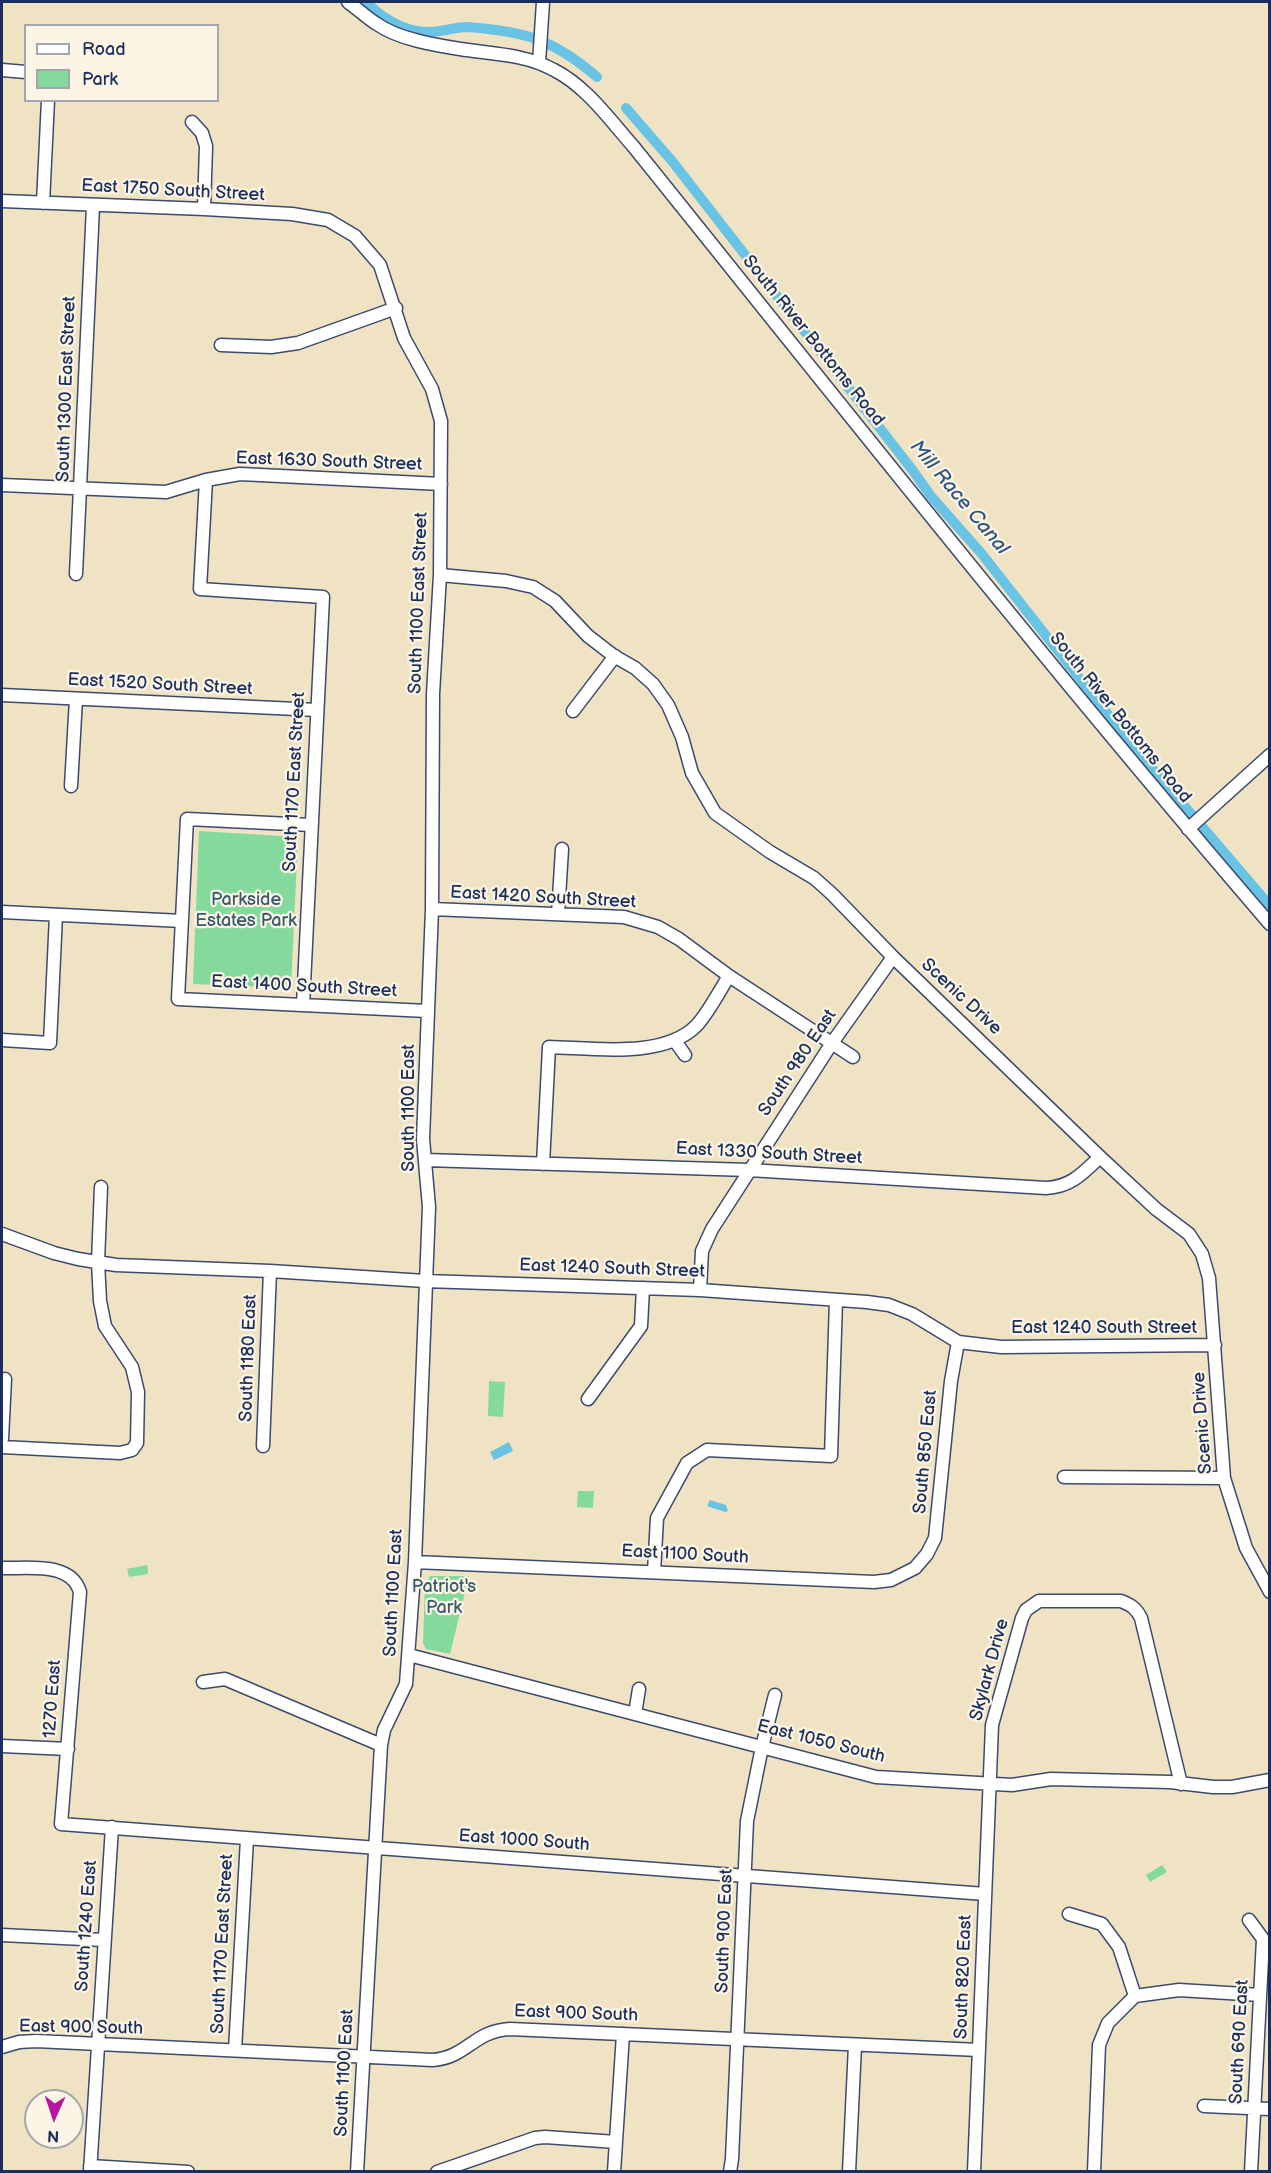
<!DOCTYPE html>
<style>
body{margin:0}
#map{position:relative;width:1271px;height:2173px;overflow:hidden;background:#f0e3c4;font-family:"Balsamiq Sans",sans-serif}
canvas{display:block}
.frame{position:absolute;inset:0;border:3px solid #1b2f5e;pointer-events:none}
.legend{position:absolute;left:24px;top:24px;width:195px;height:78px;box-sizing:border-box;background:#fcf5e5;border:2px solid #a2a6af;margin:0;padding:8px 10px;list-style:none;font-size:18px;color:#1b2f5e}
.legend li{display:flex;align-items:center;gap:12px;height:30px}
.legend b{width:30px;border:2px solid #a2a6af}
.north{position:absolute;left:24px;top:2089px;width:60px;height:60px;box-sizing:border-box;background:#fcf5e5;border:2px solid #a2a6af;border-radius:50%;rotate:183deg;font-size:16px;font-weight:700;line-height:24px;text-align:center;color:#1b2f5e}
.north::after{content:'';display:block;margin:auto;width:21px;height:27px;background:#b5179e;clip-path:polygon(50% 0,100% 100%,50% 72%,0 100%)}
</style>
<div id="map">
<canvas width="1271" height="2173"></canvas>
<div class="frame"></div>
<ul class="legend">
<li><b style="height:8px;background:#fff"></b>Road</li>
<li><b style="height:16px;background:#84d99c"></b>Park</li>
</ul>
<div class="north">N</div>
</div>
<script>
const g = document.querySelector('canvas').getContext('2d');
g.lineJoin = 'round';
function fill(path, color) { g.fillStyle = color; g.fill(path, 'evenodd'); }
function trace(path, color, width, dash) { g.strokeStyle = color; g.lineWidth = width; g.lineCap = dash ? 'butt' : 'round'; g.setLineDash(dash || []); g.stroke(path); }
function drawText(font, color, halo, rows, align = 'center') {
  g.font = font + ' "Balsamiq Sans",sans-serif'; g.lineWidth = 4.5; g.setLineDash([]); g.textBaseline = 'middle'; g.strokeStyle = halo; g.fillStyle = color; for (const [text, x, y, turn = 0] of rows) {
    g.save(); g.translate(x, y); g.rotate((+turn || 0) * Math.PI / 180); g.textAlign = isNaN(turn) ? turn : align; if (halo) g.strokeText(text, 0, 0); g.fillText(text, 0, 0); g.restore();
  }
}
fill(new Path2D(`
 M199,831L298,837L291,988L193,984Z
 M489,1381L505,1382L503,1417L488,1416Z
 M578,1491H594L593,1508L577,1507Z
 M147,1565L148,1574L129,1577L127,1569Z
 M430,1576H469L450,1654L426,1649L423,1643L425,1584Z
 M1162,1865L1167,1872L1150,1882L1146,1875Z`), '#84d99c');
fill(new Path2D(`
 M509,1442L513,1451L494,1460L490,1452Z
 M710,1500L726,1505L728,1511L725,1512L707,1506Z`), '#68c3e5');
trace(new Path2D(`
 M366,2C385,21 411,36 440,31C449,30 457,27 467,27C524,31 553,39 597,77
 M626,108L672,161L914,472L930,495L981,553L1133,746L1270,906`), '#68c3e5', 10);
const minor = new Path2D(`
 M348,2C358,9 367,18 377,24C398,39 435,45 460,49C492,54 525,54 554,70C586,86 610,120 633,146C843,407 1051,670 1270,924
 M539,63L543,2
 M2,70L26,72
 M192,122L202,133L206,146L204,209
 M2,201L204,209L292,214L328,220L355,236L380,265L404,338L432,389L441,421L440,575L433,694L432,909L423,1139L429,1207L415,1562L406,1684L384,1730L381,1745L357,2172
 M43,203L48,100
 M221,345L271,347L298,343L396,308
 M206,480L200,589L323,597L303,1005
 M2,485L166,492L206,480L240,474L441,484
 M76,574L93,206
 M440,575L506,581L533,587L555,601L588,636L614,656L635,668L653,684L668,705L682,737L692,773L715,813L770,852L814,878L832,894L893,957L1100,1157L1156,1209L1189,1234L1202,1254L1209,1278L1224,1478L1246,1548L1270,1592
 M2,695L317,710
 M573,711L615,656
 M71,786L76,699
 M311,825L187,819L178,999L427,1011
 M1188,829L1270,755
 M432,909L624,917L658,927L679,939L729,976L853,1057
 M2,912L182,921
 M558,914L562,849
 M2,1040L50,1043L56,915
 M675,1041L685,1055
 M425,1160L749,1170L1046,1188C1071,1187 1083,1173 1100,1157
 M543,1164L549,1047C593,1048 663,1059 696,1026C707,1015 720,990 729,976
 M2,1234L54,1253L78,1259L116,1265L270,1271L425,1281L700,1290L867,1302L889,1305L912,1314L958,1342L1001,1347L1215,1345
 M700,1290L702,1251L712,1229L832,1043L893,957
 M588,1399L641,1326L643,1288
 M2,1439L5,1379
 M263,1446L270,1271
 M2,1447L120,1453L132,1450L137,1443L138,1392L132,1367L105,1326L100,1301L98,1262L101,1187
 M1064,1477L1224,1478
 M415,1562L874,1582L891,1580L915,1568L927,1554L935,1538L951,1381L958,1342
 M2,1568C27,1569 71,1561 80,1592L61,1824L985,1894
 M654,1572L657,1518L687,1463L707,1450L831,1456L836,1300
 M409,1655L876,1777L1012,1785L1051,1779L1170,1782L1213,1787H1232L1270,1780
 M203,1682L225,1679L381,1745
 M635,1714L639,1689
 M2,1746L68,1749
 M1069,1914L1102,1924L1119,1947L1135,1996
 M1249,1920L1263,1939L1251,2172
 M2,1935L103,1940
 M1135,1996L1179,1990L1260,1995
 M2,2047L19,2042L36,2041L433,2060C468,2057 473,2031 510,2029L979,2050
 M235,2050L247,1839
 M1204,2106L1270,2109
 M90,2166L188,2172
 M90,2172L112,1827
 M437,2172L535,2138L545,2137L616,2142
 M614,2172L623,2034
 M730,2172L732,2159L747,1821L762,1747L775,1695
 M849,2172L855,2045
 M974,2172L992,1725L1022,1618L1026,1610L1039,1601H1121C1131,1605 1136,1608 1141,1618L1181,1784
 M1094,2172L1099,2045L1108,2023L1135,1996`);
trace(minor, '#3b4a6d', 15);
trace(minor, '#fff', 12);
drawText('18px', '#1b2f5e', '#fcf5e5', [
 ["East 1750 South Street",173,191,3],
 ["South River Bottoms Road",813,341,51],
 ["South 1300 East Street",67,389,-88],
 ["East 1630 South Street",329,462,2],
 ["South 1100 East Street",419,603,-88],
 ["East 1520 South Street",160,685,3],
 ["South River Bottoms Road",1120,718,51],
 ["South 1170 East Street",295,782,-87],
 ["East 1420 South Street",543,898,3],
 ["East 1400 South Street",304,987,3],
 ["Scenic Drive",961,997,43],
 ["South 980 East",798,1063,-56],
 ["South 1100 East",409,1108,-90],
 ["East 1330 South Street",769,1154,3],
 ["East 1240 South Street",612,1269,2],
 ["East 1240 South Street",1104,1328],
 ["South 1180 East",249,1358,-88],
 ["Scenic Drive",1203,1423,-94],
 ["South 850 East",926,1452,-85],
 ["East 1100 South",685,1555,3],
 ["South 1100 East",394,1593,-87],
 ["Skylark Drive",990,1670,-75],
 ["1270 East",53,1699,-86],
 ["East 1050 South",821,1742,14],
 ["East 1000 South",524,1841,4],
 ["South 1240 East",87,1926,-86],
 ["South 900 East",725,1931,-88],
 ["South 1170 East Street",223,1944,-87],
 ["South 820 East",964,1977,-88],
 ["East 900 South",576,2014,2],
 ["East 900 South",81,2028,1],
 ["South 690 East",1240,2042,-87],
 ["South 1100 East",345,2073,-87]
]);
drawText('18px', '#355a6e', '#fcf5e5', [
 ["Parkside",246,900],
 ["Estates Park",246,921],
 ["Patriot's",444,1587],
 ["Park",444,1608]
]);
drawText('italic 20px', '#2e5480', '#fcf5e5', [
 ["Mill Race Canal",959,498,50]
]);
</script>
